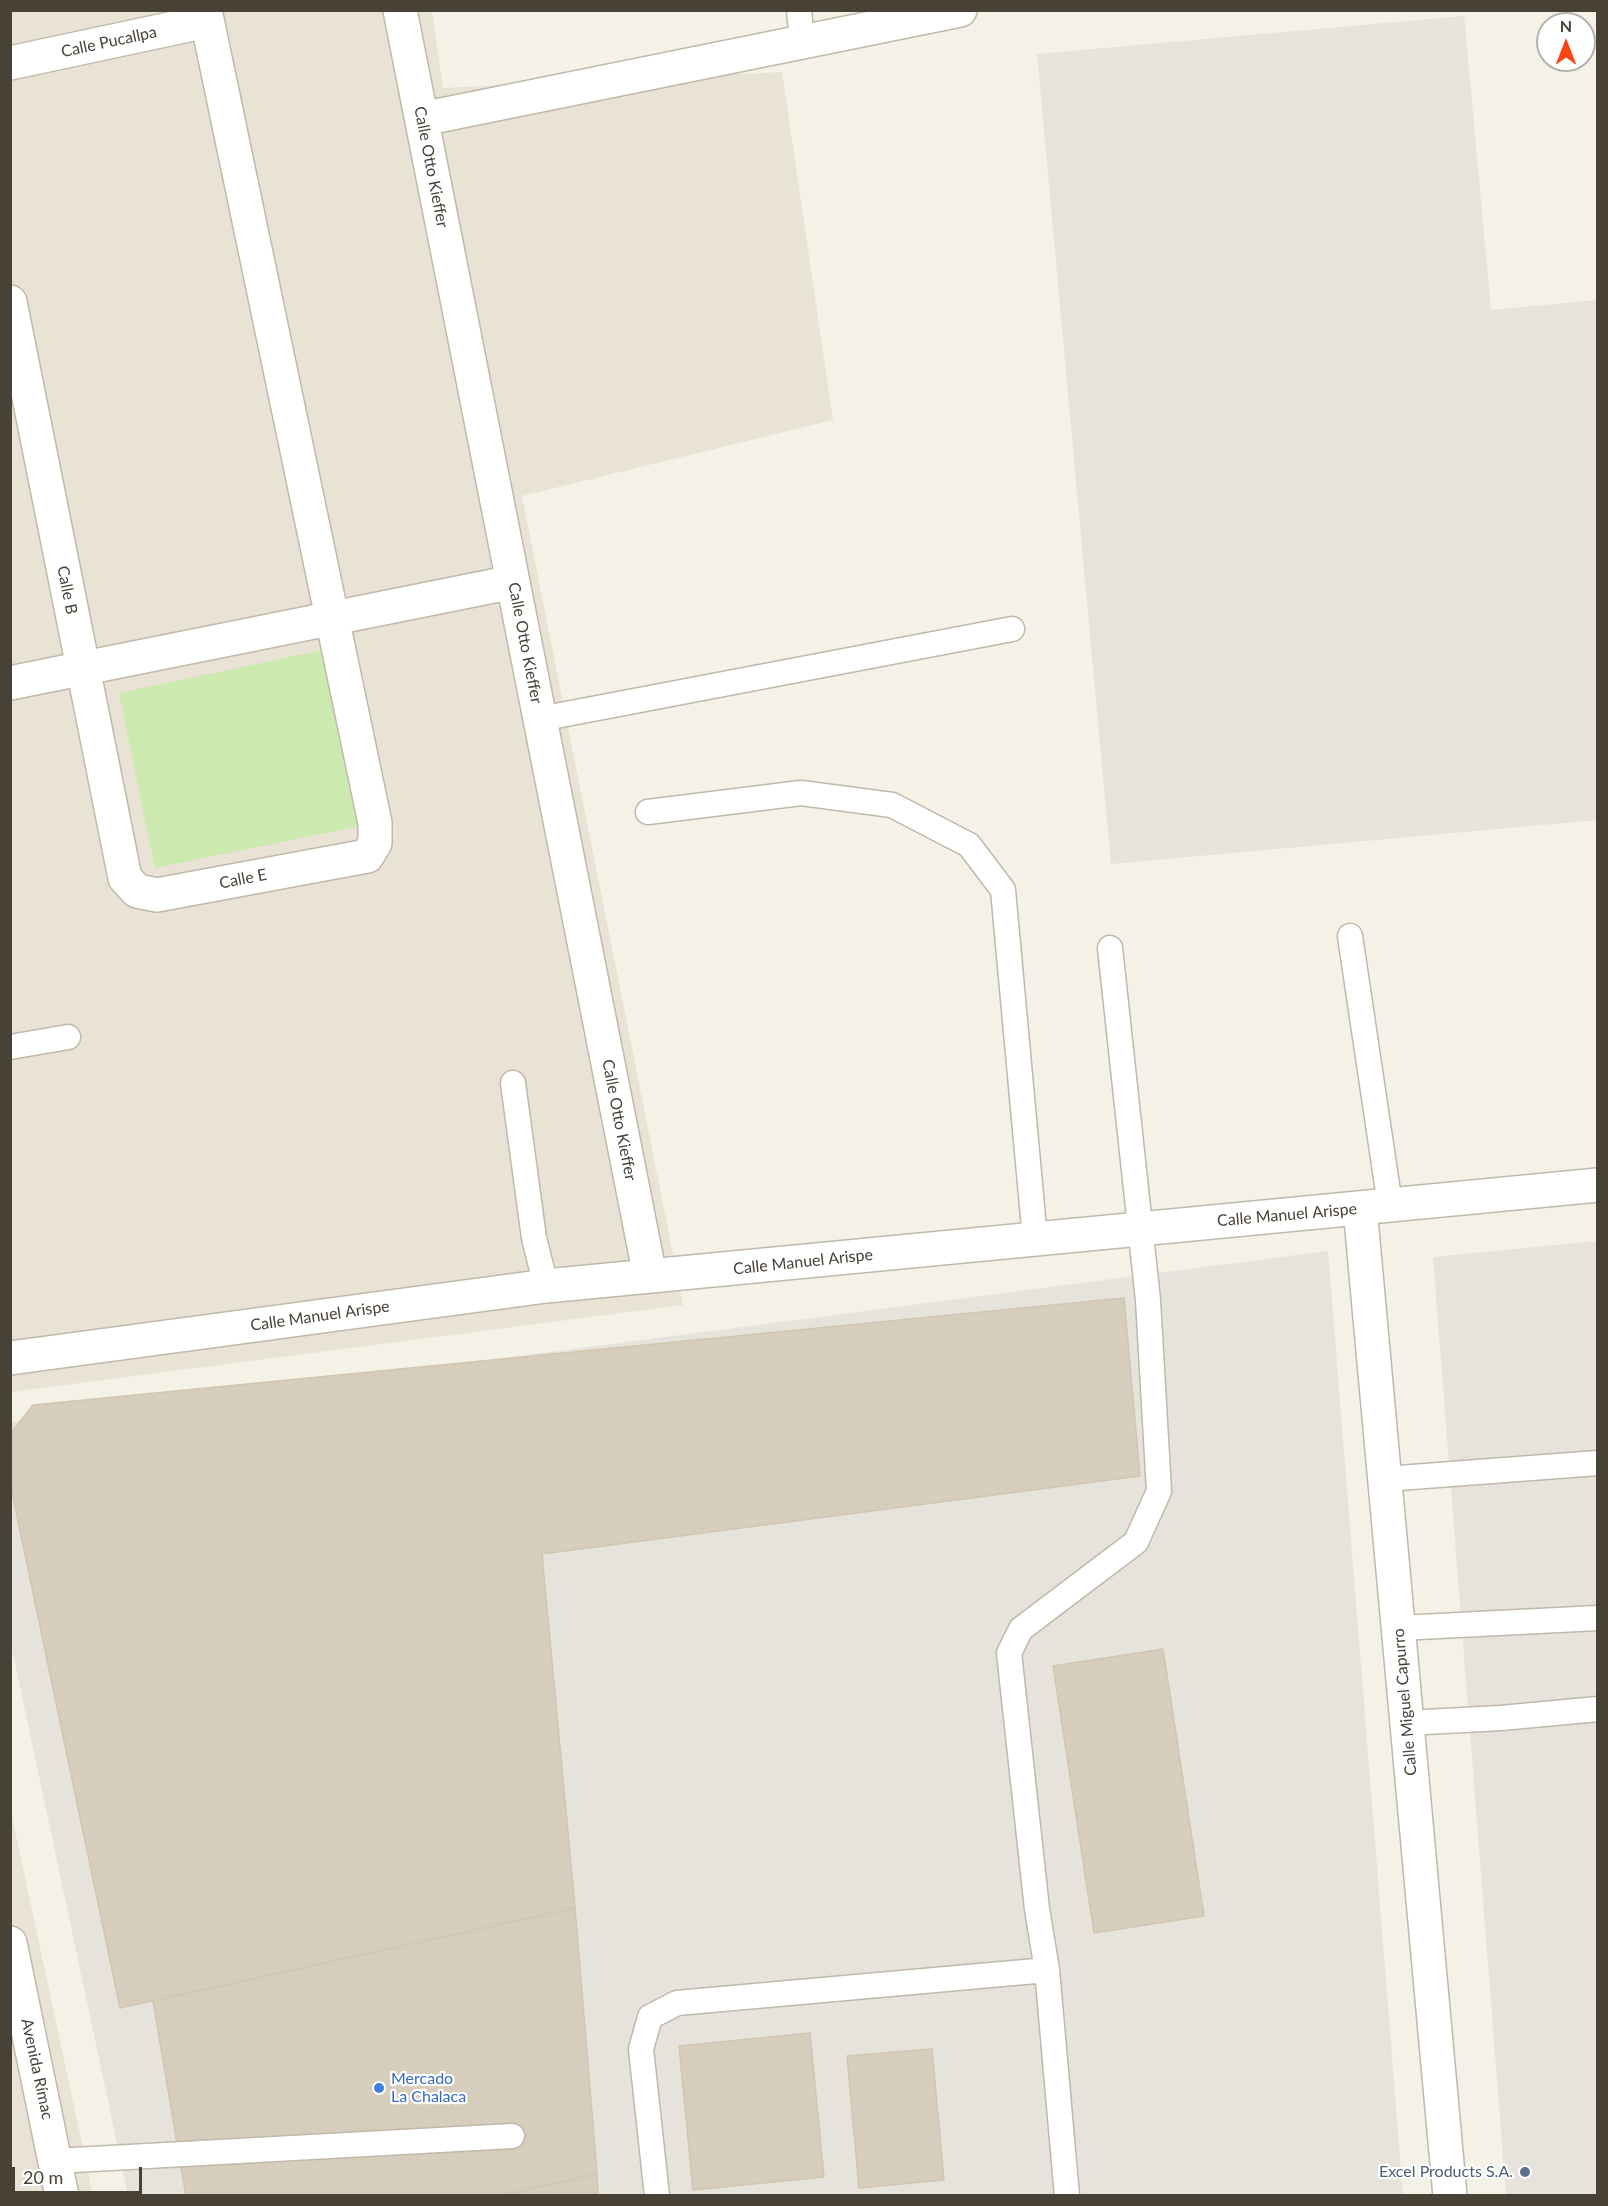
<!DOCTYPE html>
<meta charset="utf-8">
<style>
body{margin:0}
#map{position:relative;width:1608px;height:2206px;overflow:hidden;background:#f4f1e7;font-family:Lato,sans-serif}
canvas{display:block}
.frame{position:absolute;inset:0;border:12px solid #474136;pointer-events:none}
.north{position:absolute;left:1536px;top:12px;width:60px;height:60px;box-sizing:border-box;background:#fff;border:2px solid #b5b3af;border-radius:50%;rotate:0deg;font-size:16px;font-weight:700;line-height:24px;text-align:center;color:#474136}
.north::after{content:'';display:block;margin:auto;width:21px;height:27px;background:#fd4415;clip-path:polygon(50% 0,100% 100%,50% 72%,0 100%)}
.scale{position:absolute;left:12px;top:2167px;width:130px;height:27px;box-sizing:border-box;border:3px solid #474136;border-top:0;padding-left:8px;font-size:18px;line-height:21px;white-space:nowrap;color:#474136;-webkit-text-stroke:4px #fff;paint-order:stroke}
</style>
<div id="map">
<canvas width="1608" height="2206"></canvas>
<div class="frame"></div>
<div class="north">N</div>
<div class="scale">20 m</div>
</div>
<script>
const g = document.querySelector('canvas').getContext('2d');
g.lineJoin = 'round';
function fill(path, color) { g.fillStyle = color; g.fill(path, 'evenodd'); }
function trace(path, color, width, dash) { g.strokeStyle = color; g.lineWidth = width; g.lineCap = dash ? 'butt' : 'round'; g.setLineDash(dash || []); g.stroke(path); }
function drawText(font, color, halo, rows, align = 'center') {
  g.font = font + ' Lato,sans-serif'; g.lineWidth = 4.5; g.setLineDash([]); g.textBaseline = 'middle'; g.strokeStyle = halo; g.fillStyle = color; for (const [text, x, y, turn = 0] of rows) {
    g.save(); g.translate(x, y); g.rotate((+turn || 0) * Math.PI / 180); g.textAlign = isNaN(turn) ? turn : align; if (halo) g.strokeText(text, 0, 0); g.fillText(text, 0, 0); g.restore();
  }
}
fill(new Path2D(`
 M10,11H432L443,88L782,72L833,420L522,496L683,1305L11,1392Z
 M11,1812L93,2195H11Z`), '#e8e3d5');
fill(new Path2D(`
 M1464,16L1491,310L1597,300V820L1111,864L1037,54Z
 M1597,1241V2195H1506L1433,1257Z
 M1328,1251L1403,2195H128L11,1644L10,1422Z`), '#e6e2dc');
fill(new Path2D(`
 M323,650L360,826L155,868L119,693Z`), '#cce9af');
const building = new Path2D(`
 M1124,1298L1140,1476L542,1554L575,1908L120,2008L10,1483V1434L33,1405Z
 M1163,1649L1204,1916L1094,1933L1053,1666Z
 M575,1908L597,2174L497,2196H186L153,2001Z
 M810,2033L824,2177L693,2190L679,2046Z
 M932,2049L944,2180L859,2188L847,2056Z
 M597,2174L598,2196H497Z`);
fill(building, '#d6cdbc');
trace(building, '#d1c6b0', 1.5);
const service = new Path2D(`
 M799,10L802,42
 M540,719L1012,629
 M648,812L801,793L892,805L969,845L1003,890L1035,1239
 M1350,936L1390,1205
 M10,1047L68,1037
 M513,1083L534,1238L546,1286
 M1385,1479L1598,1463
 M1399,1628L1598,1618
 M1407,1723L1501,1718L1598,1709
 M56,2161L512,2136
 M657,2196L641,2049L650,2017L677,2003L1047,1970
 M1067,2196L1047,1970L1037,1909L1009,1653L1021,1629L1136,1542L1159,1491L1148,1300L1110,948`);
const minor = new Path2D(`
 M400,10L650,1276
 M10,63L207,21
 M422,119L960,10
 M10,302L125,878L137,891L157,895L367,856L375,843V823L205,10
 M10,683L513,582
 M1360,1208L1450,2196
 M10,1358L546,1286L1598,1185
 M10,1943L62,2196`);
trace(service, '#c0b9aa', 27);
trace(minor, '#c0b9aa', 36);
trace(service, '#fff', 24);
trace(minor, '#fff', 33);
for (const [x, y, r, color] of [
 [379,2088,6,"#3f7fe0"],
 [1525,2172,6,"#5c6f8a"]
]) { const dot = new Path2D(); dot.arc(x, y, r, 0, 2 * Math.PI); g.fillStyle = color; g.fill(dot); trace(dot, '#fff', 2); }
drawText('16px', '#474136', '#fff', [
 ["Calle Pucallpa",109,42,-12],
 ["Calle Otto Kieffer",431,167,79],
 ["Calle B",67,590,79],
 ["Calle Otto Kieffer",525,643,79],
 ["Calle E",243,879,-11],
 ["Calle Otto Kieffer",619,1120,79],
 ["Calle Manuel Arispe",1287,1215,-5],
 ["Calle Manuel Arispe",803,1262,-6],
 ["Calle Manuel Arispe",320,1316,-8],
 ["Calle Miguel Capurro",1405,1702,-95],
 ["Avenida Rímac",37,2069,78]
]);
drawText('16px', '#366cbe', '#fff', [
 ["Mercado",391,2079],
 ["La Chalaca",391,2097]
], 'left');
drawText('16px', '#4e5e75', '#fff', [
 ["Excel Products S.A.",1513,2172]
], 'right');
</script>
